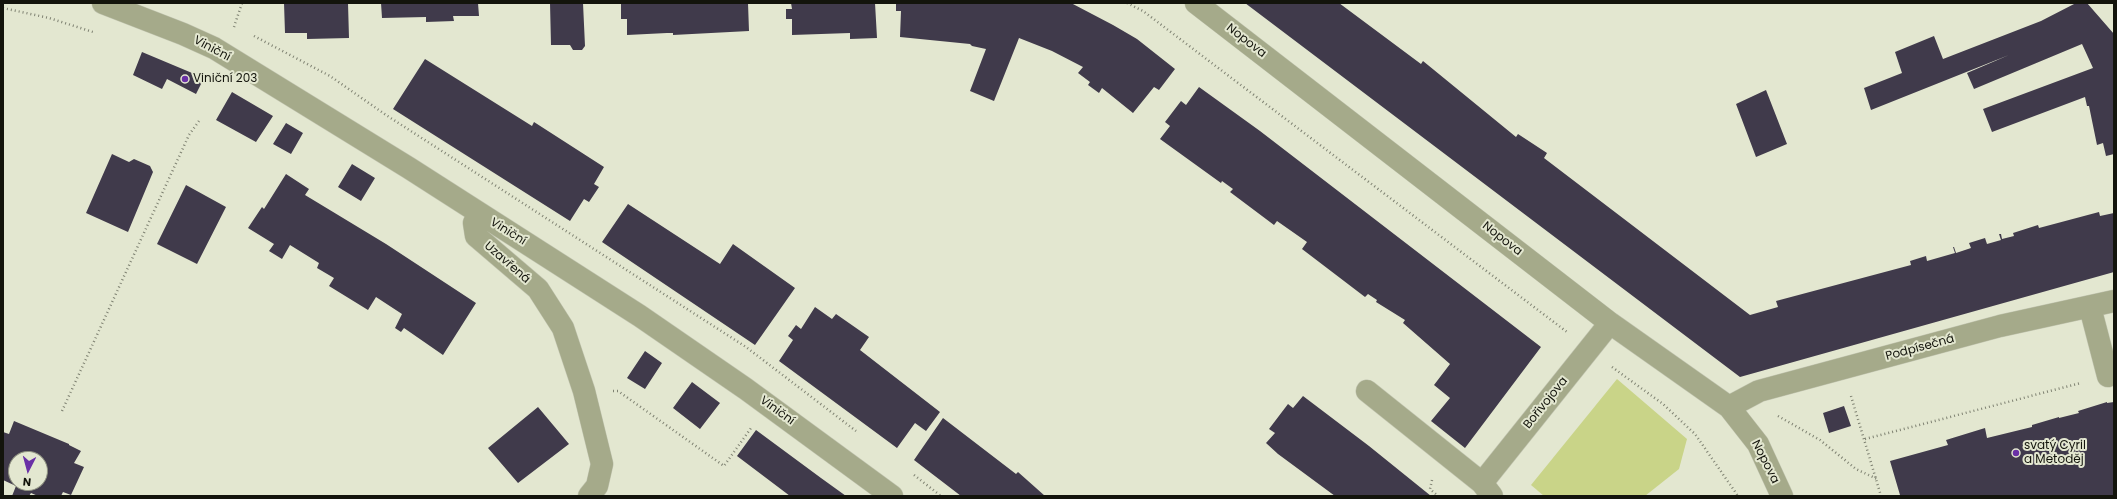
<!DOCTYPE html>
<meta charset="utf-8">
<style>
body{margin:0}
#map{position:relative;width:2117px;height:499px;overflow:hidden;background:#e3e7d0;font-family:Poppins,sans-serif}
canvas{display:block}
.frame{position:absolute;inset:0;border:4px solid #13140c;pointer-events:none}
.north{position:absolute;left:8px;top:451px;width:40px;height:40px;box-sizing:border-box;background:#e3e7d0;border:1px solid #909382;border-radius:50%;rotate:186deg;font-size:11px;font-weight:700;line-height:16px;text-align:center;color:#13140c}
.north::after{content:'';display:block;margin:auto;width:14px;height:18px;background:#6a30a6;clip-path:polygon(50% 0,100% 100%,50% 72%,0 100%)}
</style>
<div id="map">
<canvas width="2117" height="499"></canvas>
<div class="frame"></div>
<div class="north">N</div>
</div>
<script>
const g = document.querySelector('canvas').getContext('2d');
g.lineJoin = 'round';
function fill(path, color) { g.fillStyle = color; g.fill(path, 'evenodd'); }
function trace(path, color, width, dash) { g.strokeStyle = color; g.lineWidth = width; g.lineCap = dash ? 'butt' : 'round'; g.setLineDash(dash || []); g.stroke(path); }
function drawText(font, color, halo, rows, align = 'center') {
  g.font = font + ' Poppins,sans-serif'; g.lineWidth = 4; g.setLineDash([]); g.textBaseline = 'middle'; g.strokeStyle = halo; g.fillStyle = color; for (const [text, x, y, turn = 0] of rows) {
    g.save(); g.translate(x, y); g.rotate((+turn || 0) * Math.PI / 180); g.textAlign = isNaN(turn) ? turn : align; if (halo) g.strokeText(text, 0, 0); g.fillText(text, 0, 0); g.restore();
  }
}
fill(new Path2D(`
 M1617,379L1687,439L1679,469L1645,496H1544L1531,485Z`), '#c9d488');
fill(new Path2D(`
 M284,3H348L349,38L307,39V33H285Z
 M381,3H478L479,16H453L454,21L426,22V17L382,18Z
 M550,3H583L585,46L582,50H573L570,45H551Z
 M621,3H748L749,31L673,35V33H667L627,35V19H621Z
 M791,3H875L877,38L850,39V33L792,35V19H786V9H792Z
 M896,3H1071L1113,25L1137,39L1175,69L1159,90L1154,87L1133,113L1102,88L1099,93L1088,85L1090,82L1078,73L1083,67L1052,51L1019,38L994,101L970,91L986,49L972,46L970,44L900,37L901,11H896Z
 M1245,3H1339L1421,64L1423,61L1516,137L1518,134L1547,153L1544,158L1750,315L1778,307L1776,301L1911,265L1910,261L1926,256L1927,261L1955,253L1953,247H1954L1956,253L1971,248L1969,243L1985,238L1987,244L2001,240L1999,234H2001L2002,239L2014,236L2013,233L2038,225L2039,228L2099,212L2100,216L2114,213V272L1740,377Z
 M2076,3H2087L2114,34V154L2106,156L2103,143L2097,145L2089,106H2087L2085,97L1992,132L1983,109L2093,68L2082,44L1974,89L1967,73L2009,55L1871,110L1864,88L1902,73L1895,52L1934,36L1943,59L2041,21Z
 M142,52L204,78L196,94L167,79L162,89L133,75Z
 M425,59L532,126L534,122L604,167L594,184L599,187L589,202L584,199L570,221L393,109Z
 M1199,87L1260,131L1541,347L1465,448L1431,421L1450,398L1434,385L1450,364L1403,323L1405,320L1376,302L1377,300L1368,294L1365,297L1302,249L1307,242L1277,221L1274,225L1230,192L1233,189L1222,181L1221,183L1160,139L1170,126L1165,122L1181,101L1186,105Z
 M1766,90L1787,144L1756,157L1736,104Z
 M232,92L273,116L256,142L216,120Z
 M286,123L303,133L291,154L273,144Z
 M112,154L129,162L134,159L150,166L153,172L128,232L86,213Z
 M352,164L375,178L361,201L338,187Z
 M286,174L309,189L305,195L386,244L476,303L443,355L404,328L401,332L395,328L402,314L376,297L368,310L329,286L334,278L317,268L319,263L290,245L282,259L269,251L274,244L248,228L262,207L264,209Z
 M186,185L226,207L197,264L157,244Z
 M628,204L720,264L733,244L795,288L755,345L602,242Z
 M815,307L832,319L836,314L869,337L860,350L940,412L926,431L915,423L897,448L779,361L793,340L788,336L796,325L801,329Z
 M645,351L662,363L645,389L627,378Z
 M692,382L720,403L700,429L673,408Z
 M1303,396L1369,446L1431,496H1335L1278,454L1266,443L1275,433L1269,429L1288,404L1293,408Z
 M2107,402V403L2114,402V496L1900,495L1890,461L1948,445L1946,440L1985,428L1987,438L2032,427V425L2059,417V418L2079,413L2078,411Z
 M1844,406L1851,426L1829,433L1823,413Z
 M538,407L569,444L518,483L488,448Z
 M943,418L1016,474L1018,472L1045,496H961L914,460Z
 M14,421L69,444V445L81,451L74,463L84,467L71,495L63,492L61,496H38L31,493L29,496H12L16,486L3,480V432L9,434ZM16,459H40V483H16Z
 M756,430L821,478L846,496H790L737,456Z`), '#403a4b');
const minor = new Path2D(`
 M103,3L183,34L214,48L409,168L640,316L746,389L892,496
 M1196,3L1610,323L1729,407L1758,444L1782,496
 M478,214L474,223L476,236L538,289L563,328L584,391L602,464L597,486L589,496
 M2090,307L2108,376
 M1367,391L1482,483L1492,496
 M1729,407L1759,391L2000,326L2114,301
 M1482,483L1610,323`);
trace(minor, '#c2c5b1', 23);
trace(new Path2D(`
 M1127,3L1143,11L1567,332
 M3,8L49,18L93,32
 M234,27L242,3
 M254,36L330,76L386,115L746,347L856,431
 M1612,367L1663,404L1695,434L1738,496
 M613,391H618L724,466L751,428
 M1851,396L1881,496
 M62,411L189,135L199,121
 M1778,416L1820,440L1856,469L1877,479
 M1865,439L2081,383
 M914,475L941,496
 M1432,480L1430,489L1438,496`), '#7f8272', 2.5, [1, 3]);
trace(minor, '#a5aa8a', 22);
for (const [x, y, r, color] of [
 [185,79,4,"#6a30a6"],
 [2016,453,4,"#6a30a6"]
]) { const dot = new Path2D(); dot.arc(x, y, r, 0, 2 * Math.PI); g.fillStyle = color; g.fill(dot); trace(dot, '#e3e7d0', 1.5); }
drawText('12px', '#13140c', '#e3e7d0', [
 ["Nopova",1246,41,38],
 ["Viniční",212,49,28],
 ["Viniční",508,232,32],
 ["Nopova",1502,239,38],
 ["Uzavřená",507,263,41],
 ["Podpísečná",1920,348,-15],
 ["Bořivojova",1546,403,-51],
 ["Viniční",777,411,36],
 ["Nopova",1765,462,63]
]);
drawText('12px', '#13140c', '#e3e7d0', [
 ["Viniční 203",193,79],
 ["svatý Cyril",2024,446],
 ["a Metoděj",2024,460]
], 'left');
</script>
